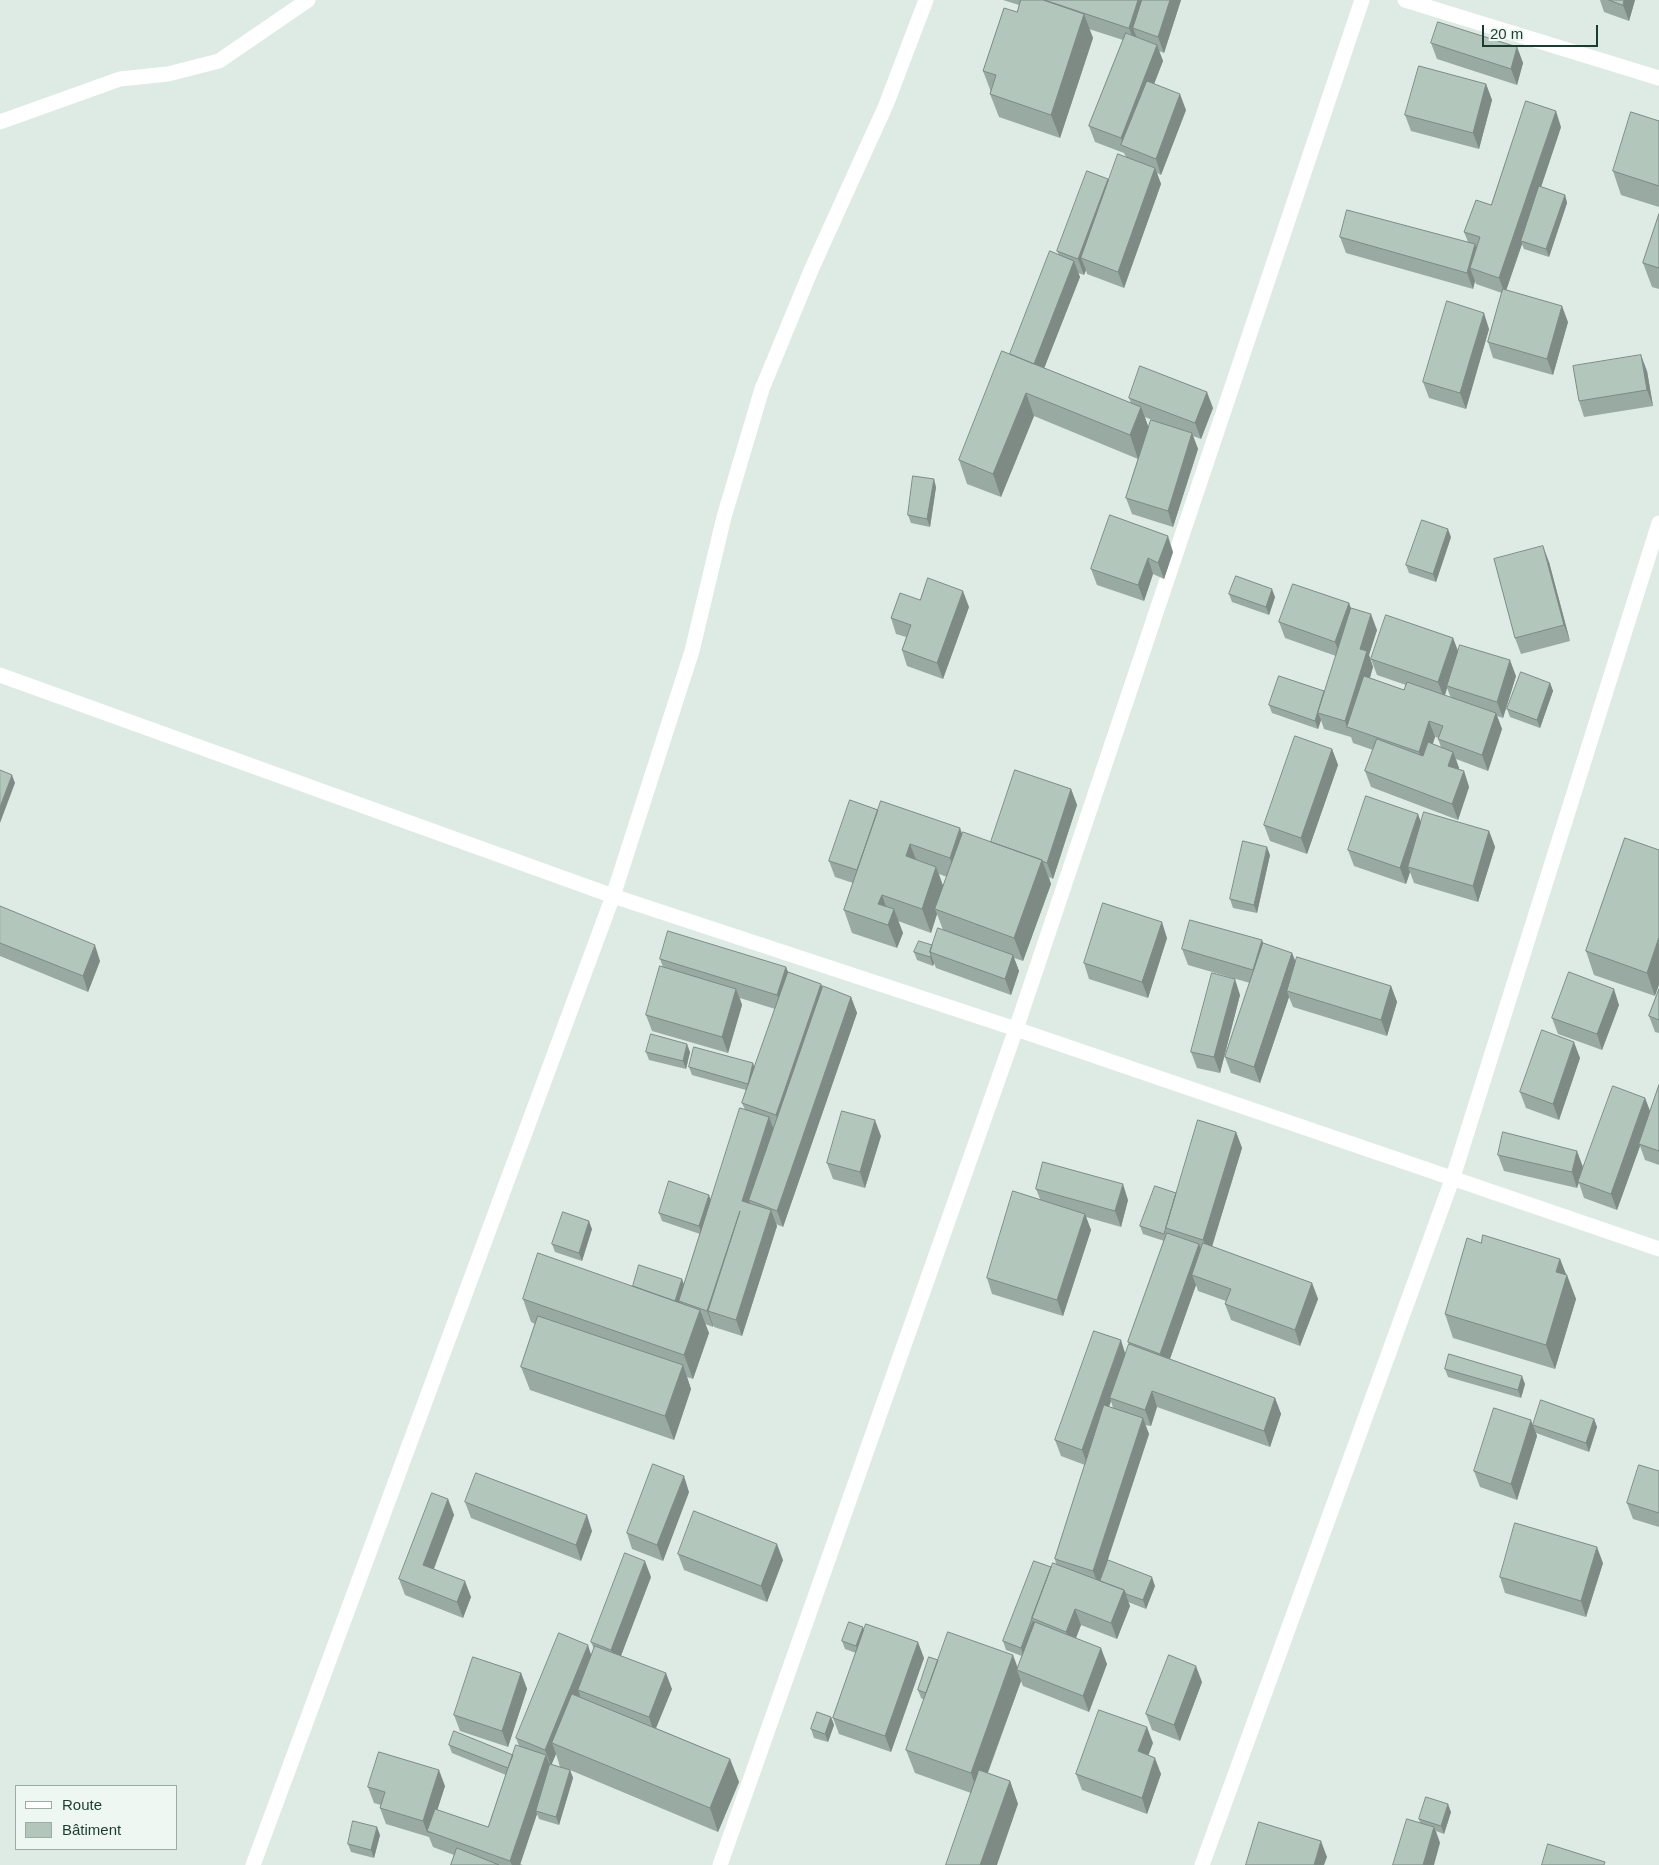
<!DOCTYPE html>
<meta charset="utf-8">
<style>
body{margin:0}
#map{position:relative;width:1659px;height:1865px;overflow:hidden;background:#ddebe4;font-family:Helvetica,sans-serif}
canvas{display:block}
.legend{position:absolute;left:15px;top:1785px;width:162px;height:65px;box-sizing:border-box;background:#eef7f2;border:1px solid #9aaca5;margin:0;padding:6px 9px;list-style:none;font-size:15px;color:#1d3c31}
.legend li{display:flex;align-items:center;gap:10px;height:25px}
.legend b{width:25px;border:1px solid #9aaca5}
.scale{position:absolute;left:1482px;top:25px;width:116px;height:22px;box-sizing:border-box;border:2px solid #1d3c31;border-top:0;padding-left:6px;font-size:15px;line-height:18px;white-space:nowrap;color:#1d3c31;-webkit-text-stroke:4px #eef7f2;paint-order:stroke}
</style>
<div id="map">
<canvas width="1659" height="1865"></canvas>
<ul class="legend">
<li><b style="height:6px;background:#fff"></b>Route</li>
<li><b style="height:14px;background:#b2c6bc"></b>Bâtiment</li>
</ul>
<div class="scale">20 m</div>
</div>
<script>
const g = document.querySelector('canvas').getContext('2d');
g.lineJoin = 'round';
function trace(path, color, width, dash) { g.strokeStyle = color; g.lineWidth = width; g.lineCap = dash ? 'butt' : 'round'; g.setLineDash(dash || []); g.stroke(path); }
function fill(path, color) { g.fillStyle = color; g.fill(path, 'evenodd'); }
trace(new Path2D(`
 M1405,0L1659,78
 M0,122L120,79L168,74L219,61L308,0
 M0,675L613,896L1016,1029L1659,1249
 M253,1865L613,896L692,651L724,517L762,389L812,268L886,105L926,0
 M720,1865L1016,1029L1362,0
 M1202,1865L1453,1177L1659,523`), '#fff', 15);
fill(new Path2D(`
 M1003,0H1181L1164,53L1159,51L1163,61L1154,84L1186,110L1161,175L1157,173L1161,184L1124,288L1087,274L1086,270L1084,275L1078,273L1080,277L1044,368L1131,403L1129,398L1213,408L1201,439L1193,436L1198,449L1173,527L1132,514L1126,498L1138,459L1034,416L1001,497L967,484L959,460L1059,255L1057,251L1126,157L1124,153L1095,142L1089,126L1123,40L1089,29L1093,38L1060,138L999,117L990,94L991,92L983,71L1017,12L1019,5ZM1145,417L1159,423L1148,427Z
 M1600,0H1635L1629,21L1604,12Z
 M1431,43L1517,47L1523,63L1517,85L1437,59Z
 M1486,84L1492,100L1479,149L1411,131L1405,115Z
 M1659,121V207L1621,195L1613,171Z
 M1561,127L1541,187L1565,195L1567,203L1549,257L1524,249L1522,244L1506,290L1568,322L1553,375L1493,358L1488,342L1502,293L1476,284L1475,281L1473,289L1346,253L1340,237L1468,242L1464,232L1491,205Z
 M1659,214V289L1652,287L1643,263Z
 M1489,329L1466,409L1429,398L1423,382Z
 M1647,371L1653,406L1584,417L1579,401Z
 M936,487L930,527L911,523L908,515Z
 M1451,537L1436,582L1409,573L1406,565Z
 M1173,552L1164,579L1153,574L1144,601L1097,585L1091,569Z
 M1549,562L1570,641L1521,654L1515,638Z
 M1229,594L1275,597L1269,615L1232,602Z
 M920,600L969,607L943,679L907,666L902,650L906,637L896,634L891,618Z
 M1349,603L1351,609L1377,630L1369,655L1373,667L1370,678L1404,690L1406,685L1377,675L1371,659L1453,638L1458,651L1516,676L1503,718L1497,716L1502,729L1488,771L1456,759L1459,768V769L1464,771L1469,787L1458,820L1371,787L1365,771L1373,750L1353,743L1351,737L1324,729L1321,720L1318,729L1272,713L1269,705L1325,691L1336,656L1285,638L1279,622ZM1447,688L1451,698L1445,695ZM1435,737L1439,738L1438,739L1441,747L1433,744Z
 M1550,683L1553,691L1540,728L1510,717L1507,709Z
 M1332,749L1338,765L1307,854L1270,841L1264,825Z
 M1071,789L1077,805L1053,879L1049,877L1051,884L1023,961L1014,958L1019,971L1011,995L936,968L934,963L933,966L917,960L914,952L932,945L943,930L937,914L931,933L898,921L903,933L897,948L852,933L844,910L853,883L835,877L829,861L878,810L991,842ZM939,874L947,877L943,886Z
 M1421,823L1489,831L1495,847L1478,902L1414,883L1410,872L1406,884L1354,866L1348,850Z
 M1625,838L1655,996L1594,975L1586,951Z
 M1270,855L1257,913L1233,908L1230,899Z
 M0,906L100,961L88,992L0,956Z
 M1167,938L1148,998L1089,979L1084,963Z
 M1263,944L1292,953L1296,962L1391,986L1397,1002L1387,1036L1293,1007L1289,997L1260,1083L1231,1073L1225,1057L1250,983L1188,965L1182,949Z
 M660,959L786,967L788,972L821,984L822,987L851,997L857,1013L783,1227L776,1224L777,1226L742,1336L714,1327L713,1325V1327L705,1324L709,1333L693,1379L687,1377L691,1389L674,1440L530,1390L521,1367L535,1324L531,1322L523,1299L633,1286L684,1284L700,1234L662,1221L659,1213L711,1200L745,1110L742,1103L746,1090L692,1075L689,1067H755L775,1009L740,998L742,1005L728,1053L652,1031L646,1015L663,967Z
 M1659,989V1033L1655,1032L1649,1016Z
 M1240,995L1220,1073L1197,1068L1191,1052Z
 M1619,1005L1602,1050L1558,1034L1552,1018Z
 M646,1052H690L686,1069L649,1060Z
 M1580,1058L1559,1120L1526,1108L1520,1092Z
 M1659,1085V1165L1645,1160L1640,1146L1617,1210L1584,1198L1579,1183L1577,1188L1504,1171L1498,1155L1583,1167L1581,1173L1645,1098L1650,1111Z
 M1236,1132L1242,1148L1212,1247L1312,1283L1318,1299L1300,1346L1231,1320L1225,1304L1226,1301L1198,1291L1196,1285L1170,1359L1275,1398L1281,1414L1270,1447L1157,1407L1151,1426L1145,1425L1149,1434L1107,1561L1155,1586L1146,1609L1128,1602L1130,1606L1117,1639L1081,1625L1076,1638L1107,1664L1089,1712L1023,1686L1021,1681L988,1773L1010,1781L1018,1804L971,1793L915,1773L906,1750L924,1700L921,1698L918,1690L938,1660L1018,1668L1022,1656L1006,1650L1003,1641L1051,1567L1056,1564L1055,1559L1085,1465L1061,1456L1055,1440L1126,1354L1129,1345L1128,1342L1164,1241L1143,1234L1140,1226L1176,1193ZM1111,1401L1113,1408L1109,1407Z
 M881,1136L865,1188L833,1179L827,1163Z
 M1036,1189L1128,1200L1121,1227L1086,1217L1091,1230L1063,1316L992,1294L987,1278L1040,1199Z
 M592,1229L582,1261L555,1252L552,1244Z
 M1481,1243L1560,1259L1576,1299L1555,1369L1453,1338L1445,1314Z
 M1445,1369L1525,1384L1521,1398L1448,1377Z
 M1594,1419L1597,1427L1589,1452L1536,1433L1537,1436L1517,1500L1480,1487L1474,1471L1533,1425Z
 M1659,1471V1527L1633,1519L1627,1503Z
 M689,1492L663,1561L632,1549L627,1533Z
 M448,1499L454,1515L434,1569L471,1597L463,1618L405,1595L399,1579Z
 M465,1502L592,1531L581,1561L471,1518Z
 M678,1554L783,1560L767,1602L684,1570Z
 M1603,1563L1586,1617L1505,1593L1500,1577Z
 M651,1577L621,1656L672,1689L656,1728L730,1759L739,1782L718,1832L570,1770L573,1778L559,1825L539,1819L537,1814L520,1864L523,1865H451L454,1855L433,1847L429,1837L386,1824L380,1808L381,1805L374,1803L368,1787L445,1786L437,1810L488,1827L506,1775L452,1753L449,1745L513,1755L519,1746L516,1738L591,1655L594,1649L591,1642ZM556,1754L560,1767L564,1768L551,1765Z
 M864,1630L924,1658L891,1752L839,1734L833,1718L856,1653L845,1649L842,1641Z
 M521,1673L527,1689L508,1747L460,1731L454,1715Z
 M1202,1682L1180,1741L1152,1730L1146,1714Z
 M831,1717L834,1725L828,1742L814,1738L811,1729Z
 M1153,1743L1148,1755L1161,1774L1147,1814L1082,1790L1076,1774Z
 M1451,1812L1444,1834L1436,1831L1440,1843L1420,1823L1419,1819Z
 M380,1835L374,1858L351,1852L348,1844Z`), '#99aaa2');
fill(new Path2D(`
 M1138,0H1146L1133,28L1137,38L1135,44L1129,28Z
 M1170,0H1181L1164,53L1158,37Z
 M1624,0H1635L1629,21L1623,5Z
 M1084,14L1093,38L1060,138L1051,115Z
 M1157,45L1163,61L1129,148L1124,146L1121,138Z
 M1517,47L1523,63L1517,85L1511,69Z
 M1486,84L1492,100L1479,149L1473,133Z
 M1180,94L1186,110L1161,175L1156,159Z
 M1556,111L1561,127L1523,241H1521L1522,244L1505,294L1499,278Z
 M1155,168L1161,184L1124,288L1118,272Z
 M1108,179L1114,195L1081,258L1086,270L1084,275L1078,259Z
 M1565,195L1567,203L1549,257L1546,249Z
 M1475,244L1481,260L1470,268L1475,281L1473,289L1467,273Z
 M1074,261L1080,277L1038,384L1032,368Z
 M1562,306L1568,322L1553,375L1547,359Z
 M1484,313L1489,329L1466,409L1460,393Z
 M1641,355L1647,371L1653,406L1647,390Z
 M1207,392L1213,408L1201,439L1195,423Z
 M1026,393L1034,416L1001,497L993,474Z
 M1141,407L1150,431L1138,459L1130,435Z
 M1192,433L1198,449L1173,527L1168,511Z
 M934,479L936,487L930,527L927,519Z
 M1448,529L1451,537L1436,582L1433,574Z
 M1168,536L1173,552L1164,579L1158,563Z
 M1543,546L1549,562L1570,641L1564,625Z
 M1148,558L1153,574L1144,601L1138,585Z
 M1272,589L1275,597L1269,615L1266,607Z
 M963,591L969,607L943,679L937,663Z
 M1349,603L1355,619L1341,658L1335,642Z
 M1371,614L1377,630L1369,655L1373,667L1354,729L1347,727L1345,721L1360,649Z
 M1453,638L1459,654L1447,686V688L1444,698L1438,682Z
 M1510,660L1516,676L1503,718L1497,702Z
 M1550,683L1553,691L1540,728L1537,720Z
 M1324,691L1318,713L1321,720L1318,729L1315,721Z
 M1496,713L1502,729L1488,771L1482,755Z
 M1429,721L1435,737L1424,768L1419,752Z
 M1332,749L1338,765L1307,854L1301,838Z
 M1453,752L1459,768L1454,782L1448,766Z
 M1464,771L1469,787L1458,820L1452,804Z
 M12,775L15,783L0,823V807Z
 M1071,789L1077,805L1053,879L1047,863Z
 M1418,814L1424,830L1408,867L1410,872L1406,884L1400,868Z
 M960,828L969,852L958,881L950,858Z
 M1489,831L1495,847L1478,902L1473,886Z
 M910,844L919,867L906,856Z
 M1267,847L1270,855L1257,913L1254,905Z
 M1042,860L1051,884L1023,961L1014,938Z
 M936,867L945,891L935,909L937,914L931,933L922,909Z
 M882,895L890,918L878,904Z
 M894,909L903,933L897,948L888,925Z
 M1162,922L1167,938L1148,998L1142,982Z
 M1659,937V985L1655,996L1647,973Z
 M1262,940L1268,956L1259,986L1253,970Z
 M95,945L100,961L88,992L83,976Z
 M1292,953L1298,969L1287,991L1289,997L1260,1083L1254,1067Z
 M931,955L934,963L933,966L930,957Z
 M1013,955L1019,971L1011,995L1005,979Z
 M786,967L792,983L783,1011L777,995Z
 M1235,979L1240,995L1220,1073L1214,1057Z
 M821,984L827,1000L782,1131L776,1115Z
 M1391,986L1397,1002L1387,1036L1381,1020Z
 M736,989L742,1005L728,1053L722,1037Z
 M1614,989L1619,1005L1602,1050L1597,1034Z
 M851,997L857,1013L783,1227L777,1211Z
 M1574,1042L1580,1058L1559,1120L1553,1104Z
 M687,1044L690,1052L686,1069L683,1061Z
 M753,1063L756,1071L751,1092L748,1084Z
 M1645,1098L1651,1114L1639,1144L1640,1146L1617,1210L1611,1194Z
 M769,1117L775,1133L749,1200L751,1207L742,1201Z
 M875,1120L881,1136L865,1188L860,1172Z
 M1236,1132L1242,1148L1209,1256L1203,1240Z
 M1577,1151L1583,1167L1577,1188L1572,1172Z
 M1123,1184L1128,1200L1121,1227L1115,1211Z
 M709,1195L712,1203L702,1235L699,1226Z
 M771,1210L777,1226L742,1336L736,1320Z
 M740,1211L708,1311L713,1325V1327L707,1311Z
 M1085,1214L1091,1230L1063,1316L1057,1300Z
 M589,1221L592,1229L582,1261L579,1253Z
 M1199,1244L1205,1260L1192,1275L1196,1285L1166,1370L1160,1354Z
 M1560,1259L1567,1277V1275L1576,1299L1555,1369L1546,1345L1556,1272Z
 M682,1279L685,1287L679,1301L680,1303L673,1305Z
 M1312,1283L1318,1299L1300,1346L1295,1330Z
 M700,1310L709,1333L693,1379L684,1355Z
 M1121,1340L1126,1356L1110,1398L1111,1401L1088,1466L1082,1450Z
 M683,1365L691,1389L674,1440L665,1416Z
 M1522,1376L1525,1384L1521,1398L1518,1390Z
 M1152,1391L1157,1407L1151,1426L1145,1410Z
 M1275,1398L1281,1414L1270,1447L1264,1431Z
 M1143,1418L1149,1434L1099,1587L1093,1571Z
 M1594,1419L1597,1427L1589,1452L1586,1443Z
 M1531,1420L1537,1436L1517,1500L1511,1484Z
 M684,1476L689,1492L663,1561L657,1545Z
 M448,1499L454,1515L429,1581L423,1565Z
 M587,1515L592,1531L581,1561L576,1545Z
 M777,1544L783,1560L767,1602L761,1586Z
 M1597,1547L1603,1563L1586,1617L1581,1601Z
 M645,1561L651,1577L617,1666L611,1650Z
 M1152,1577L1155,1586L1146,1609L1143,1600Z
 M465,1581L471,1597L463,1618L457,1602Z
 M1124,1590L1130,1606L1117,1639L1111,1623Z
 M1075,1609L1081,1625L1072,1648L1066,1632Z
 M1033,1620L1036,1628L1024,1657L1021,1648Z
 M863,1627L866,1635L859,1654L856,1646Z
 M918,1642L924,1658L891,1752L885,1736Z
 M588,1645L593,1661L578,1690L580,1695L559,1746L552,1743L556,1754L551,1766L545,1750Z
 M1101,1648L1107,1664L1089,1712L1083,1696Z
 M1013,1655L1019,1671L1017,1670L1021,1681L979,1796L971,1773Z
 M1196,1666L1202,1682L1180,1741L1174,1725Z
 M521,1673L527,1689L508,1747L502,1731Z
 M666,1673L672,1689L654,1733L649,1717Z
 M831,1717L834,1725L828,1742L825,1734Z
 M1147,1727L1153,1743L1144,1767L1138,1751Z
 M546,1755L552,1771L536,1811L537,1814L520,1865H512L510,1861Z
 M1155,1758L1161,1774L1147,1814L1142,1798Z
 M730,1759L739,1782L718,1832L710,1808Z
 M439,1770L445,1786L430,1833L427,1832L423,1821Z
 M570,1770L573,1778L559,1825L556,1817Z
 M1010,1781L1018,1804L997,1865H980Z
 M1448,1804L1451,1812L1444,1834L1441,1826Z
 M377,1827L380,1835L374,1858L371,1850Z
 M1434,1827L1440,1843L1434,1865H1423Z
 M1321,1841L1327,1857L1324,1865H1314Z`), '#7d8b84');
const building = new Path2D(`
 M1021,0H1043L1084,14L1051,115L990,94L996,75L983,71L1004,8L1017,12Z
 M1045,0H1138L1129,28Z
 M1142,0H1170L1158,37L1133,28Z
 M1609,0H1624L1623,5Z
 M1438,22L1517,47L1511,69L1431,43Z
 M1126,33L1157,45L1121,138L1089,126Z
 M1419,66L1486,84L1473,133L1405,115Z
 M1147,81L1180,94L1156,159L1121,145Z
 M1526,101L1556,111L1499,278L1470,268L1480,237L1464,232L1476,200L1491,205Z
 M1631,112L1659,121V186L1613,171Z
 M1118,154L1155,168L1118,272L1081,258Z
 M1087,171L1108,179L1078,259L1057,251Z
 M1539,186L1565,195L1546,249L1521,241Z
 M1347,210L1475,244L1467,273L1340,237Z
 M1659,214V268L1643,263Z
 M1050,251L1074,261L1034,364L1010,354Z
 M1503,289L1562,306L1547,359L1488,342Z
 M1447,301L1484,313L1460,393L1423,382Z
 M1002,351L1141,407L1130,435L1026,393L993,474L959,460Z
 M1641,355L1647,390L1579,401L1573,366Z
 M1140,366L1207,392L1195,423L1129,398Z
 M1151,420L1192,433L1168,511L1126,498Z
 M913,476L934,479L927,519L908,515Z
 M1110,515L1168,536L1158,563L1148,558L1138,585L1091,569Z
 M1422,520L1448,529L1433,574L1406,565Z
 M1543,546L1564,625L1515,638L1494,559Z
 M1236,576L1272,589L1266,607L1229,594Z
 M928,578L963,591L937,663L902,650L911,625L891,618L900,593L920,600Z
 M1293,584L1349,603L1335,642L1279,622Z
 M1351,608L1371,614L1360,649L1367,651L1345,721L1318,713Z
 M1386,615L1453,638L1438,682L1371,659Z
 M1460,645L1510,660L1497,702L1447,686Z
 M1521,672L1550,683L1537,720L1507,709Z
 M1279,676L1324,691L1315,721L1269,705Z
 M1364,676L1404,690L1407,682L1496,713L1482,755L1438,739L1443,726L1429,721L1419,752L1347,727Z
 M1295,736L1332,749L1301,838L1264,825Z
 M1377,739L1423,756L1428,742L1453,752L1448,766L1464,771L1452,804L1365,771Z
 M0,770L12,775L0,807Z
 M1015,770L1071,789L1047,863L1042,861V860L991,842Z
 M1366,796L1418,814L1400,868L1348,850Z
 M850,800L878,810L857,870L829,861Z
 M881,801L960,828L950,858L910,844L906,856L936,867L922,909L882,895L878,904L894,909L888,925L844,910Z
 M1424,812L1489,831L1473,886L1408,867Z
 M963,832L1042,860L1014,938L935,909Z
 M1625,838L1659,850V937L1647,973L1586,951Z
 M1243,841L1267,847L1254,905L1230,899Z
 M1103,903L1162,922L1142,982L1084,963Z
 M0,906L95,945L83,976L0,943Z
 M1190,920L1262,940L1253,970L1182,949Z
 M938,928L1013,955L1005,979L930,952Z
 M668,931L786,967L777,995L660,959Z
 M919,941L932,945L930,952L931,955L930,957L914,952Z
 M1263,943L1292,953L1254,1067L1225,1057Z
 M1297,957L1391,986L1381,1020L1287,991Z
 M660,966L736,989L722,1037L646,1015Z
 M788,972L821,984L776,1115L742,1103Z
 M1569,972L1614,989L1597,1034L1552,1018Z
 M1212,973L1235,979L1214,1057L1191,1052Z
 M823,986L851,997L777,1211L749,1200Z
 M1659,989V1020L1649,1016Z
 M1542,1030L1574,1042L1553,1104L1520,1092Z
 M651,1034L687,1044L683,1061L646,1052Z
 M694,1047L753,1063L748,1084L689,1067Z
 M1659,1085V1151L1639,1144Z
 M1613,1086L1645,1098L1611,1194L1578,1182Z
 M740,1108L769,1117L742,1201L771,1210L736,1320L708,1311L740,1211L707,1311L679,1301Z
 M842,1111L875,1120L860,1172L827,1163Z
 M1198,1120L1236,1132L1203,1240L1166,1228Z
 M1503,1132L1577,1151L1572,1172L1498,1155Z
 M1043,1162L1123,1184L1115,1211L1036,1189Z
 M669,1181L709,1195L699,1226L659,1213Z
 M1155,1186L1176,1193L1164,1234L1140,1226Z
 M1013,1191L1085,1214L1057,1300L987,1278Z
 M563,1212L589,1221L579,1253L552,1244Z
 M1167,1233L1199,1244L1160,1354L1128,1342Z
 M1483,1235L1560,1259L1556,1272L1567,1275L1546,1345L1445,1314L1467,1238L1481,1243Z
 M1203,1243L1312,1283L1295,1330L1225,1304L1231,1289L1192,1275Z
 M538,1253L700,1310L684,1355L523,1299Z
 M639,1265L682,1279L675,1301L633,1286Z
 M538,1316L683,1365L665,1416L521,1367Z
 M1094,1331L1121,1340L1082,1450L1055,1440Z
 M1129,1344L1275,1398L1264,1431L1152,1391L1145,1410L1110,1398Z
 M1449,1354L1522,1376L1518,1390L1445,1369Z
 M1541,1400L1594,1419L1586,1443L1533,1425Z
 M1104,1405L1143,1418L1093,1571L1055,1559Z
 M1494,1408L1531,1420L1511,1484L1474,1471Z
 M653,1464L684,1476L657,1545L627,1533Z
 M1639,1465L1659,1471V1513L1627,1503Z
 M476,1473L587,1515L576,1545L465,1502Z
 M432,1493L448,1499L423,1565L465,1581L457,1602L399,1579Z
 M694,1511L777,1544L761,1586L678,1554Z
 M1515,1523L1597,1547L1581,1601L1500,1577Z
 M625,1553L645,1561L611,1650L591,1642Z
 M1108,1560L1152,1577L1143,1600L1126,1594L1124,1590L1100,1581Z
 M1034,1561L1051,1567L1021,1648L1003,1641Z
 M1053,1563L1124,1590L1111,1623L1075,1609L1066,1632L1032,1618Z
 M849,1622L863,1627L856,1646L842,1641Z
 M1035,1622L1101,1648L1083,1696L1017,1670Z
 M866,1624L918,1642L885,1736L833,1718Z
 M948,1632L1013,1655L971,1773L906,1750Z
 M559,1633L588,1645L545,1750L516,1738Z
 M595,1646L666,1673L649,1717L578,1690Z
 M1169,1655L1196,1666L1174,1725L1146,1714Z
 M473,1657L521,1673L502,1731L454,1715Z
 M929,1657L938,1660L926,1693L918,1690Z
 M572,1694L730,1759L710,1808L552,1743Z
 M1099,1710L1147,1727L1138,1751L1155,1758L1142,1798L1076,1774Z
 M817,1712L831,1717L825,1734L811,1729Z
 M454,1731L513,1755L508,1768L449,1745Z
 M516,1745L546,1755L510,1861L427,1831L435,1809L488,1827Z
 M379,1752L439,1770L423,1821L380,1808L385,1792L368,1787Z
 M550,1764L570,1770L556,1817L536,1811Z
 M979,1770L1010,1781L980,1865H946Z
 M1426,1797L1448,1804L1441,1826L1419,1819Z
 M1407,1819L1434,1827L1423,1865H1393Z
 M353,1821L377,1827L371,1850L348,1844Z
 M1259,1822L1321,1841L1314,1865H1246Z
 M1548,1844L1605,1862L1604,1865H1542Z
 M457,1848L499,1865H451Z`);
fill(building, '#b2c6bc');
trace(building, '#7d8b84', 1);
</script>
